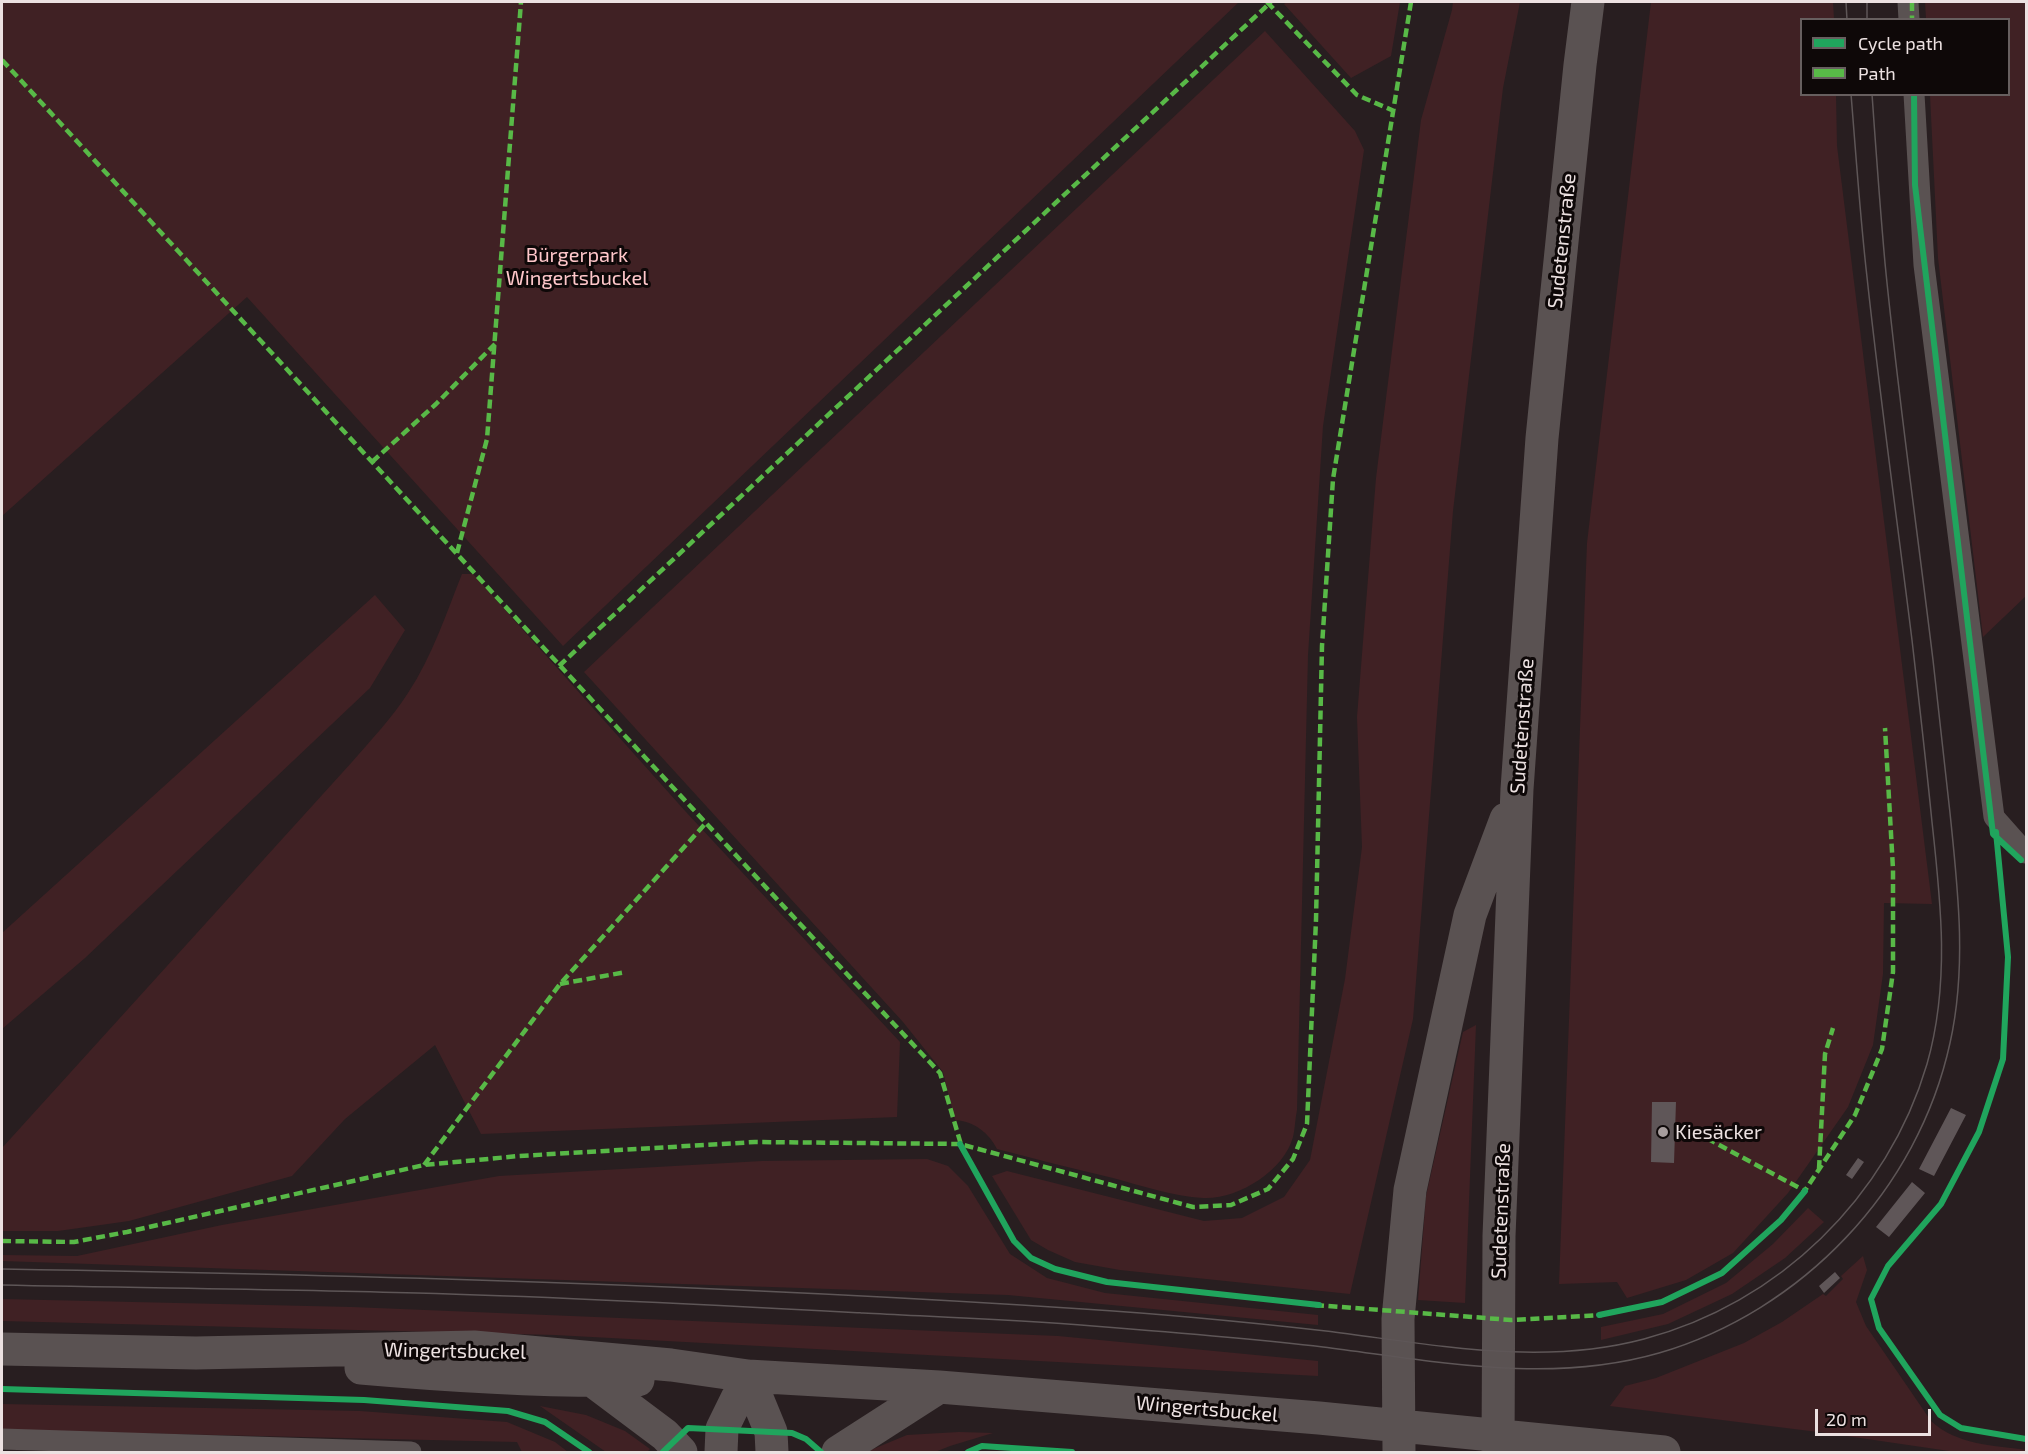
<!DOCTYPE html>
<meta charset="utf-8">
<style>
body{margin:0}
#map{position:relative;width:2028px;height:1454px;overflow:hidden;background:#281e20;font-family:"Exo 2",sans-serif}
canvas{display:block}
.frame{position:absolute;inset:0;border:3px solid #ece1e1;pointer-events:none}
.legend{position:absolute;left:1800px;top:18px;width:210px;height:78px;box-sizing:border-box;background:#0e0808;border:2px solid #675f5f;margin:0;padding:8px 10px;list-style:none;font-size:18px;color:#ece1e1}
.legend li{display:flex;align-items:center;gap:12px;height:30px}
.legend b{width:30px;border:2px solid #675f5f}
.scale{position:absolute;left:1815px;top:1409px;width:116px;height:27px;box-sizing:border-box;border:3px solid #ece1e1;border-top:0;padding-left:8px;font-size:18px;line-height:21px;white-space:nowrap;color:#ece1e1;-webkit-text-stroke:4px #0e0808;paint-order:stroke}
</style>
<div id="map">
<canvas width="2028" height="1454"></canvas>
<div class="frame"></div>
<ul class="legend">
<li><b style="height:8px;background:#20a55d"></b>Cycle path</li>
<li><b style="height:8px;background:#58b947"></b>Path</li>
</ul>
<div class="scale">20 m</div>
</div>
<script>
const g = document.querySelector('canvas').getContext('2d');
g.lineJoin = 'round';
function fill(path, color) { g.fillStyle = color; g.fill(path, 'evenodd'); }
function trace(path, color, width, dash) { g.strokeStyle = color; g.lineWidth = width; g.lineCap = dash ? 'butt' : 'round'; g.setLineDash(dash || []); g.stroke(path); }
function drawText(font, color, halo, rows, align = 'center') {
  g.font = font + ' "Exo 2",sans-serif'; g.lineWidth = 6; g.setLineDash([]); g.textBaseline = 'middle'; g.strokeStyle = halo; g.fillStyle = color; for (const [text, x, y, turn = 0] of rows) {
    g.save(); g.translate(x, y); g.rotate((+turn || 0) * Math.PI / 180); g.textAlign = isNaN(turn) ? turn : align; if (halo) g.strokeText(text, 0, 0); g.fillText(text, 0, 0); g.restore();
  }
}
fill(new Path2D(`
 M2,2H1239L563,646L247,297L2,516Z
 M1287,2H1400L1391,56L1351,78L1284,4Z
 M1453,2H1520L1503,88L1453,511L1413,1019L1350,1294L1120,1270L1075,1262L1048,1250L1031,1240L992,1176L1007,1171L1204,1221L1242,1218L1284,1197L1310,1160L1345,979L1362,847L1357,717L1376,478L1421,120L1452,10Z
 M1651,2H1833L1834,19L1802,20V94L1836,95L1837,146L1932,904L1884,903L1883,974L1873,1045L1848,1107L1788,1193L1733,1253L1686,1280L1627,1298L1617,1282L1559,1284L1587,543Z
 M1925,2H2026V596L1983,637L1938,258L1930,95L2008,94V20L1926,19Z
 M1265,31L1355,131L1364,150L1323,426L1308,655L1297,1110C1295,1119 1295,1129 1293,1137C1284,1171 1237,1200 1203,1198C1173,1196 1142,1186 1113,1178C1074,1169 1036,1159 997,1149C989,1133 974,1121 955,1120L943,1072L903,1022L584,672Z
 M462,574H473L686,812L900,1042L897,1117L481,1134L435,1045L345,1119L292,1176L129,1221L58,1231H2V1148L352,762C371,740 392,718 408,693C432,657 446,614 462,574Z
 M375,595L405,630L370,688L85,958L2,1029V933Z
 M1476,1025L1465,1303L1418,1300L1426,1196L1463,1032Z
 M927,1159L948,1166L968,1186L1010,1254L1047,1278L1105,1293L1318,1315V1325L1008,1295L2,1261V1255L77,1256L222,1225L499,1176L762,1161Z
 M1808,1208L1824,1222L1785,1258L1732,1294L1668,1324L1601,1340V1327L1663,1314L1726,1283L1773,1244Z
 M1863,1256L1867,1270L1856,1302L1866,1326L1931,1421C1957,1445 1992,1445 2026,1450V1452H1956L1826,1433L1610,1406L1625,1386L1656,1378L1744,1343L1782,1322L1823,1294L1826,1296L1843,1279L1841,1276Z
 M2,1299L352,1307L1058,1336L1318,1361V1376L555,1335L2,1321Z
 M2,1404L360,1411L507,1422L555,1442L568,1452H522L517,1442L2,1430Z
 M540,1406L586,1415L625,1431L650,1449L647,1452H606Z
 M959,1432L993,1433L950,1446L935,1452H866L907,1435Z`), '#402124');
fill(new Path2D(`
 M1652,1102H1676L1674,1163L1651,1162Z
 M1951,1108L1966,1115L1934,1176L1919,1169Z
 M1858,1158L1864,1162L1852,1179L1846,1175Z
 M1912,1182L1925,1193L1889,1237L1876,1227Z
 M1835,1272L1840,1278L1824,1293L1819,1286Z`), '#5f5658');
trace(new Path2D(`
 M1908,2L1909,20
 M1914,94L1924,265L1994,817L2026,853
 M2,1439L411,1452`), '#5a5252', 21);
trace(new Path2D(`
 M2,1349L196,1353L474,1347L671,1365L748,1376L939,1387L1319,1418L1664,1452
 M361,1368C453,1376 545,1382 638,1380
 M748,1376L771,1432L772,1452
 M593,1381L665,1435L681,1452
 M721,1452L722,1429L748,1376
 M838,1452L939,1387
 M1399,1452L1398,1319L1410,1190L1470,915L1506,819
 M1498,1452L1499,1236L1517,789L1542,438L1580,65L1588,2`), '#5a5252', 33);
trace(new Path2D(`
 M1846,2L1847,20
 M1867,2V20
 M2,1269C362,1275 723,1285 1083,1309C1164,1314 1246,1322 1326,1331C1432,1344 1539,1367 1644,1339C1778,1304 1888,1197 1927,1064C1950,984 1941,903 1932,822C1926,761 1919,701 1912,640C1897,519 1880,398 1867,277C1860,216 1856,155 1851,94
 M2,1285C140,1288 279,1289 417,1293C566,1297 714,1305 863,1313C940,1317 1017,1320 1093,1326C1170,1332 1247,1338 1323,1347C1435,1361 1548,1385 1659,1353C1802,1311 1918,1190 1950,1043C1967,967 1958,890 1950,813C1944,762 1939,711 1933,660C1917,528 1898,396 1885,263C1880,207 1876,151 1872,94`), '#5e5657', 1.5);
trace(new Path2D(`
 M1267,2L1357,95L1394,111
 M1912,2V20
 M2,60C314,398 624,738 940,1073L962,1148
 M372,462L436,404L495,344
 M457,553L487,439L521,2
 M559,666L1271,2
 M560,984L626,972
 M1695,1132L1805,1191
 M424,1165L560,984L705,824
 M1819,1169L1825,1054L1833,1028
 M1802,1195L1855,1115L1882,1049L1893,972V869L1885,728
 M2,1241L74,1242L127,1232L424,1165L519,1156L755,1142L960,1144L1193,1207L1231,1205L1268,1189L1293,1159L1307,1124L1316,920L1322,646L1333,479L1411,2
 M1315,1305L1511,1320L1602,1315`), '#58b947', 4.5, [9, 4.5]);
trace(new Path2D(`
 M1914,94L1915,185L1993,834L2021,860
 M1996,832L2008,957L2003,1059L1979,1132L1941,1204L1888,1266L1871,1299L1879,1328L1940,1415L1961,1428L2026,1439
 M960,1144L1014,1241L1031,1258L1055,1269L1107,1282L1319,1305
 M1599,1315L1662,1302L1722,1273L1781,1220L1805,1191
 M2,1389L364,1400L508,1411L545,1422L589,1452
 M663,1452L688,1428L792,1433L806,1439L821,1452
 M968,1452L982,1446L1072,1452`), '#20a55d', 6);
for (const [x, y, r, color] of [
 [1663,1132,6,"#a79d9d"]
]) { const dot = new Path2D(); dot.arc(x, y, r, 0, 2 * Math.PI); g.fillStyle = color; g.fill(dot); trace(dot, '#0e0808', 2); }
drawText('20px', '#ece1e1', '#0e0808', [
 ["Sudetenstraße",1562,241,-84],
 ["Sudetenstraße",1522,726,-86],
 ["Sudetenstraße",1501,1211,-88],
 ["Wingertsbuckel",455,1351,1],
 ["Wingertsbuckel",1207,1409,5]
]);
drawText('20px', '#ffc7ca', '#0e0808', [
 ["Bürgerpark",577,255],
 ["Wingertsbuckel",577,278]
]);
drawText('20px', '#ece1e1', '#0e0808', [
 ["Kiesäcker",1675,1132]
], 'left');
</script>
